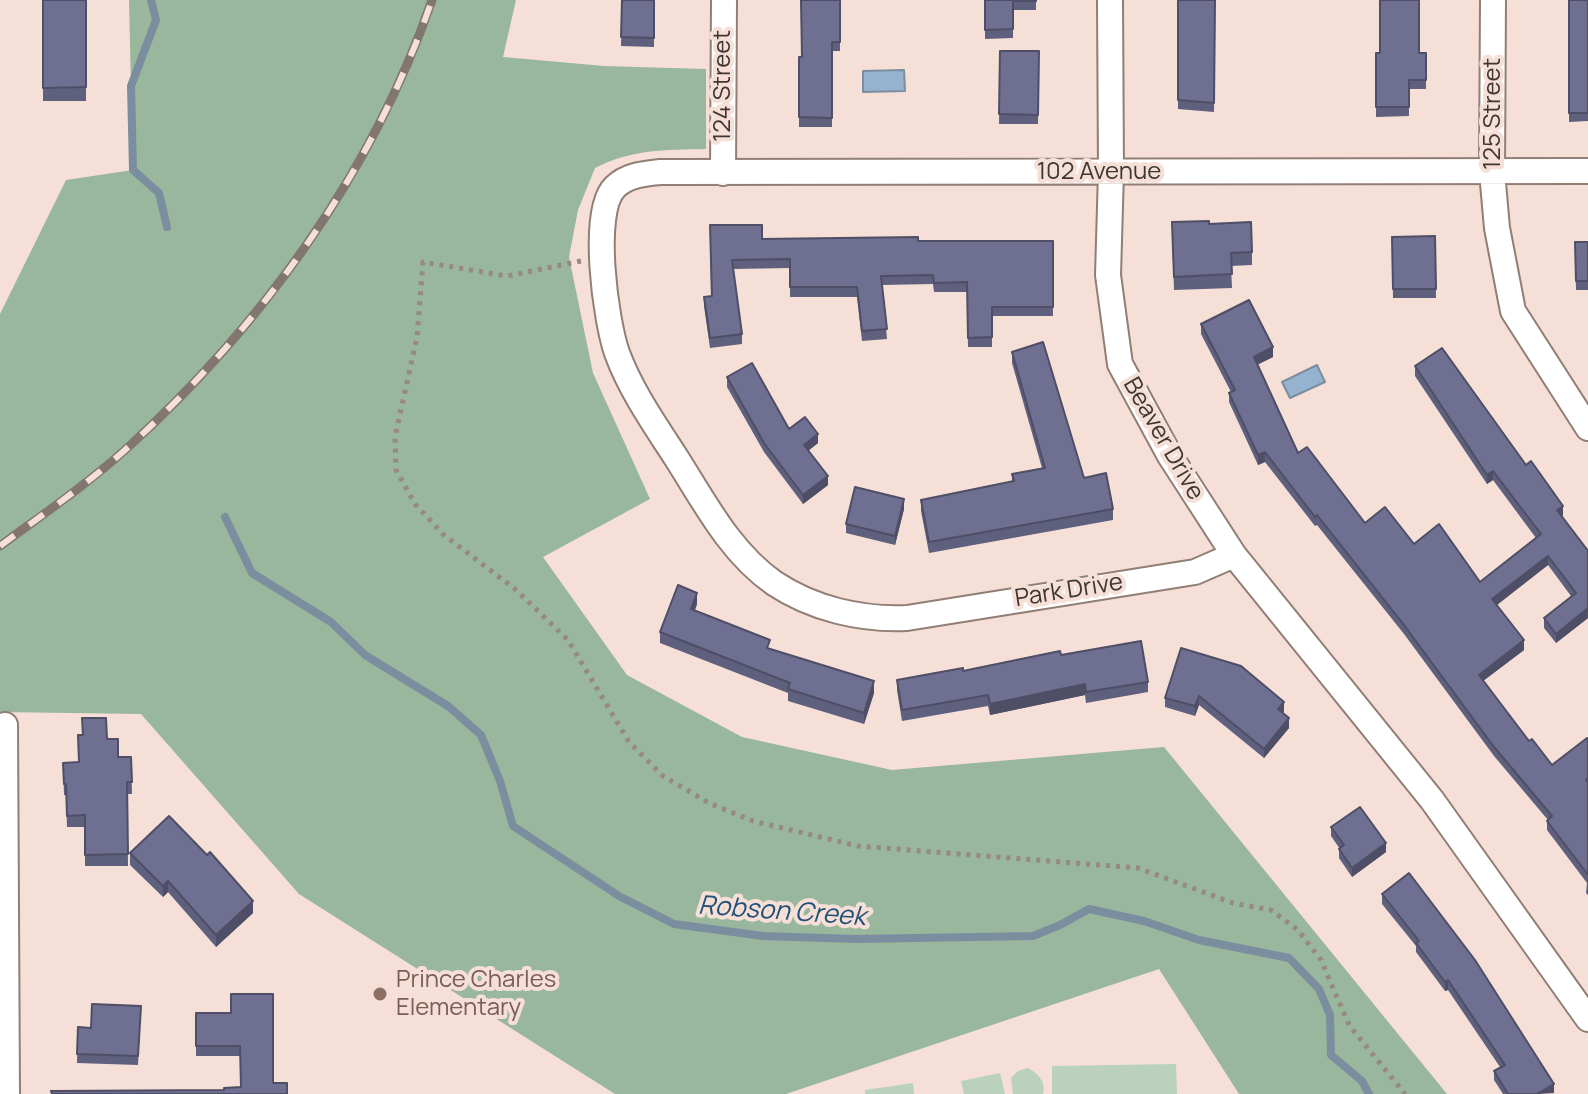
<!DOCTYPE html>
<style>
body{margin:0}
canvas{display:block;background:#f5dfd6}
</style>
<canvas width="1588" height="1094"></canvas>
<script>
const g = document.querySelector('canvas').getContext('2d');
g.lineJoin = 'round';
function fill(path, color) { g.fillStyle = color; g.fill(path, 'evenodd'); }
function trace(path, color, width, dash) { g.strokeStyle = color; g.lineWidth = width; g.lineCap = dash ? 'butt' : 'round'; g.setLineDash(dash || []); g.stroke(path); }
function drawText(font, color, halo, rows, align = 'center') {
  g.font = font + ' Manrope,sans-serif'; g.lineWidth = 8; g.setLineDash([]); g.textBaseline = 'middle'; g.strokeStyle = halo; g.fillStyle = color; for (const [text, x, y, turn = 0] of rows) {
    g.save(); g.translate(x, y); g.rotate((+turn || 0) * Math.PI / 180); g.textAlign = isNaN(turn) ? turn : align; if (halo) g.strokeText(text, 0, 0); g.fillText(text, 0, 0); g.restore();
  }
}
fill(new Path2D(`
 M1176,1064L1177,1094H1052V1066Z
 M1028,1068C1037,1073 1047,1082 1043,1094H1013L1011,1078L1018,1071Z
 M1000,1073L1005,1094H964L961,1081Z
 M913,1083L914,1094H865V1090Z`), '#bad2bd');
fill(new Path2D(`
 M129,0H516L503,57L604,66L706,69V149C664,150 632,149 595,168L578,210L569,257L593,373L650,499L543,557L627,675L742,737L892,770L1164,747L1447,1094H1239L1159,969L786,1094H615L299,894L141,714L0,712V314L66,180L133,170Z`), '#98b79c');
const water = new Path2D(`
 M904,70L905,91L863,92V71Z
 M1317,365L1325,382L1290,398L1282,382Z`);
fill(water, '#95b3ce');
trace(water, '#7b8e9f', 2);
trace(new Path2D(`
 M151,0L156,20L131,86L133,170L159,193L167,227
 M225,517L252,573L331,622L365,655L448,706L481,735L500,781L513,826L619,896L674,924L763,936L856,939L1033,936L1060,925L1089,909L1144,921L1199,940L1289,958L1319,989L1330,1015L1331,1055L1362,1081L1369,1094`), '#7b8e9f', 8);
const minor = new Path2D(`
 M1110,0L1111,172L1108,275L1120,364L1170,456L1234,555
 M1493,0L1492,172L1497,228L1513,311L1588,428
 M1588,171L660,172C643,174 627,175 615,187C590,211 606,322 617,353C631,391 655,425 677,459C705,503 730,552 774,583C813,609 861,620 907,618L1195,572L1234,555L1432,800L1588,1019
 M723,173L724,0
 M5,725L7,1094`);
trace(minor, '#917e75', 28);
trace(new Path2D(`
 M581,261L507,276L423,262L417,337L395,437L396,470L415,504L444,535L515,589L568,640L629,742L663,776L709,803L753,821L858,846L1138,868L1233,903L1271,910L1298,930L1321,960L1349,1025L1405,1094`), '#978882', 5, [4, 6]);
trace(minor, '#fff', 24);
const rail = new Path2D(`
 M0,546C42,515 86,485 125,450C261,327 372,174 432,0`);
trace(rail, '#837670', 9);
trace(rail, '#f5dfd6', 6, [18]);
fill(new Path2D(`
 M43,0H86V101H43Z
 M622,0H654V47L621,46Z
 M840,0V51H832V127H799V57H802Z
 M985,0H1036V10H1013V38L985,39Z
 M1178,0H1215L1214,112L1178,109Z
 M1569,0H1588V121L1569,122Z
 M1000,51H1039L1038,124H999Z
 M1376,53H1426V89H1409V116L1376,117Z
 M1209,224L1252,252V265L1231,266L1232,288L1174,290L1172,235Z
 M710,225L762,239L1053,241V316H992V347H968L967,292H934L933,284L882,285L887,339L862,341L857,297H790V268L733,269L742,334V344L710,348L704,306V297L711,296Z
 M1435,236L1436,298H1393L1392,237Z
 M1575,242H1588V290H1576Z
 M1201,324L1273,357L1257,365L1298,453L1365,523L1414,544L1480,582L1536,538L1493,480L1487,484L1415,376V366L1526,465L1563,515L1562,516L1588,551V618L1556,643L1544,628V618L1571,596L1548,565L1496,605L1524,650L1483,681L1529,741L1552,765L1588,739V895L1586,893L1587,883L1547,830V821L1548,820L1494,756L1404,634L1317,525L1315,526L1265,462L1258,465L1229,402V393L1231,392L1201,334Z
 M1012,352L1084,478L1113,509V520L929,553L921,511V500L1012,482V474L1042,468L1012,363Z
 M727,377L789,429L818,443L809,450L828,485L803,504L764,452L727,387Z
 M904,509L895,545L846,533V524Z
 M697,604L695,610L770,649L874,693L864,724L788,701V693L660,643V632Z
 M1181,648L1284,711L1283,713L1289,728L1264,758L1199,705L1195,716L1165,707V698Z
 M1061,655L1148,682V692L1086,703L1085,695L990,715L988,706L902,721L897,690V680L963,671Z
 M107,739L118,757H131L132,794H127L128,866H85V827H67L66,795H64L63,763L78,762Z
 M1331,827L1386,852L1352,877L1339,858V849H1340L1331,836Z
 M130,853L253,913L216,947L168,892L163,897L130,865Z
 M1382,894L1554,1093L1503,1094L1494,1080V1071L1500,1067L1448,990L1445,991L1416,952V946L1382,904Z
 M141,1006L138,1065L77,1063L78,1027L91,1028Z
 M196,1013H231L273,1083L224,1090L241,1087L240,1056H196Z`), '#5f607d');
fill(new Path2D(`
 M1273,347V357L1254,366V357Z
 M818,434V443L804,454V445Z
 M1265,452V462L1258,465V455Z
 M1493,471V480L1487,484V475Z
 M828,476V485L803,504V495Z
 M904,499V509L895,545V536Z
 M1563,506V515L1557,520V510Z
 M1548,556V565L1492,609V599Z
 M697,593V604L691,620V609Z
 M1588,608V618L1556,643V634Z
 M1524,640V650L1479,684V675Z
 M874,681V693L864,724V713Z
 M1085,684V695L990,715V704Z
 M1199,696V705L1195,716V706Z
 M1284,702V711L1278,718V709Z
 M1289,718V728L1264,758V749Z
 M1386,843V852L1352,877V868Z
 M168,881V892L163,897V886Z
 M253,901V913L216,947V935Z
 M1448,980V990L1445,991V982Z
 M1554,1084V1093L1537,1094Z`), '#4e4e66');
const building = new Path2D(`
 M43,0H86V87L43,88Z
 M622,0H654V38L621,37Z
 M801,0H840V42H832V118L799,117V57H802Z
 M985,0H1036V1H1013V29L985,30Z
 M1178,0H1215L1214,103L1178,100Z
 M1380,0H1419V53H1426V80H1409V107H1376V53H1380Z
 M1569,0H1588V113H1569Z
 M1000,51H1039L1038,115L999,114Z
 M1209,221V224L1251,222L1252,252L1231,253L1232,274L1174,277L1172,222Z
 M710,225H762V239L918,237V241H1053V307H992V337L968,338L967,282L934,283L933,275L881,276L887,329L862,331L857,287H790V259L732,260L742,334L710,338L704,297L712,296Z
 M1435,236L1436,289H1393L1392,237Z
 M1575,242H1588V281H1576Z
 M1249,300L1273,347L1254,357L1298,453L1307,447L1365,523L1385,507L1414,544L1439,524L1480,582L1541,534L1493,471L1487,475L1415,366L1442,348L1526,465L1531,461L1563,506L1557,510L1588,551V608L1556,634L1544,618L1576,593L1548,556L1492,599L1524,640L1479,675L1529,741L1532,739L1552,765L1587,738L1588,739V778L1586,780L1588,783V875L1547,821L1552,816L1494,747L1404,625L1317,515L1315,517L1265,452L1258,455L1229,393L1235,390L1201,324Z
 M1043,342L1084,478L1106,473L1113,509L929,542L921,500L1014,481L1012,474L1045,468L1012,352Z
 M752,363L789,429L805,417L818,434L804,445L828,476L803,495L764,443L727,377Z
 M855,487L904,499L895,536L846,524Z
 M678,585L697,593L691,609L770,640L767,648L874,681L864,713L788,689L790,683L660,632Z
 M1141,641L1148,682L1086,692L1085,684L990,704L988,695L902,710L897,680L963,668V671L1060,651L1061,655Z
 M1181,648L1241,666L1284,702L1278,709L1289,718L1264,749L1199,696L1195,706L1165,698Z
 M82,718H106L107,739H118V757H131L132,782H127L128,854L85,855V815L67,816L66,784H64L63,763L79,762L78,735H83Z
 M1360,807L1386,843L1352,868L1339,849L1344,845L1331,827Z
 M169,816L207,855L210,852L253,901L216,935L168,881L163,886L130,853Z
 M1409,873L1475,960L1554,1084L1537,1094H1508L1494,1071L1505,1065L1448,980L1445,982L1416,943L1419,941L1382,894Z
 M231,994H273V1083H287V1094H52L51,1091L224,1090V1088L241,1087L240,1046H196V1013H231Z
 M92,1004L141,1006L138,1056L77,1054L78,1027L91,1028Z`);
fill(building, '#6f7091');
trace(building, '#4e4e66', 2);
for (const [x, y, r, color] of [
 [380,994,8,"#8d6e63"]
]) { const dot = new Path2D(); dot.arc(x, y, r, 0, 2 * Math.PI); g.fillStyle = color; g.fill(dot); trace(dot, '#f5dfd6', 3); }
drawText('24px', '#3e3632', '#f5dfd6', [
 ["124 Street",723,86,-90],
 ["125 Street",1493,114,-90],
 ["102 Avenue",1099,172],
 ["Beaver Drive",1163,439,60],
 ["Park Drive",1069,591,-9]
]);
drawText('24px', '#785e54', '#f5dfd6', [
 ["Prince Charles",396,980],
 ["Elementary",396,1008]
], 'left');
drawText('italic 26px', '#225177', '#f5dfd6', [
 ["Robson Creek",782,912,4]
]);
</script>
